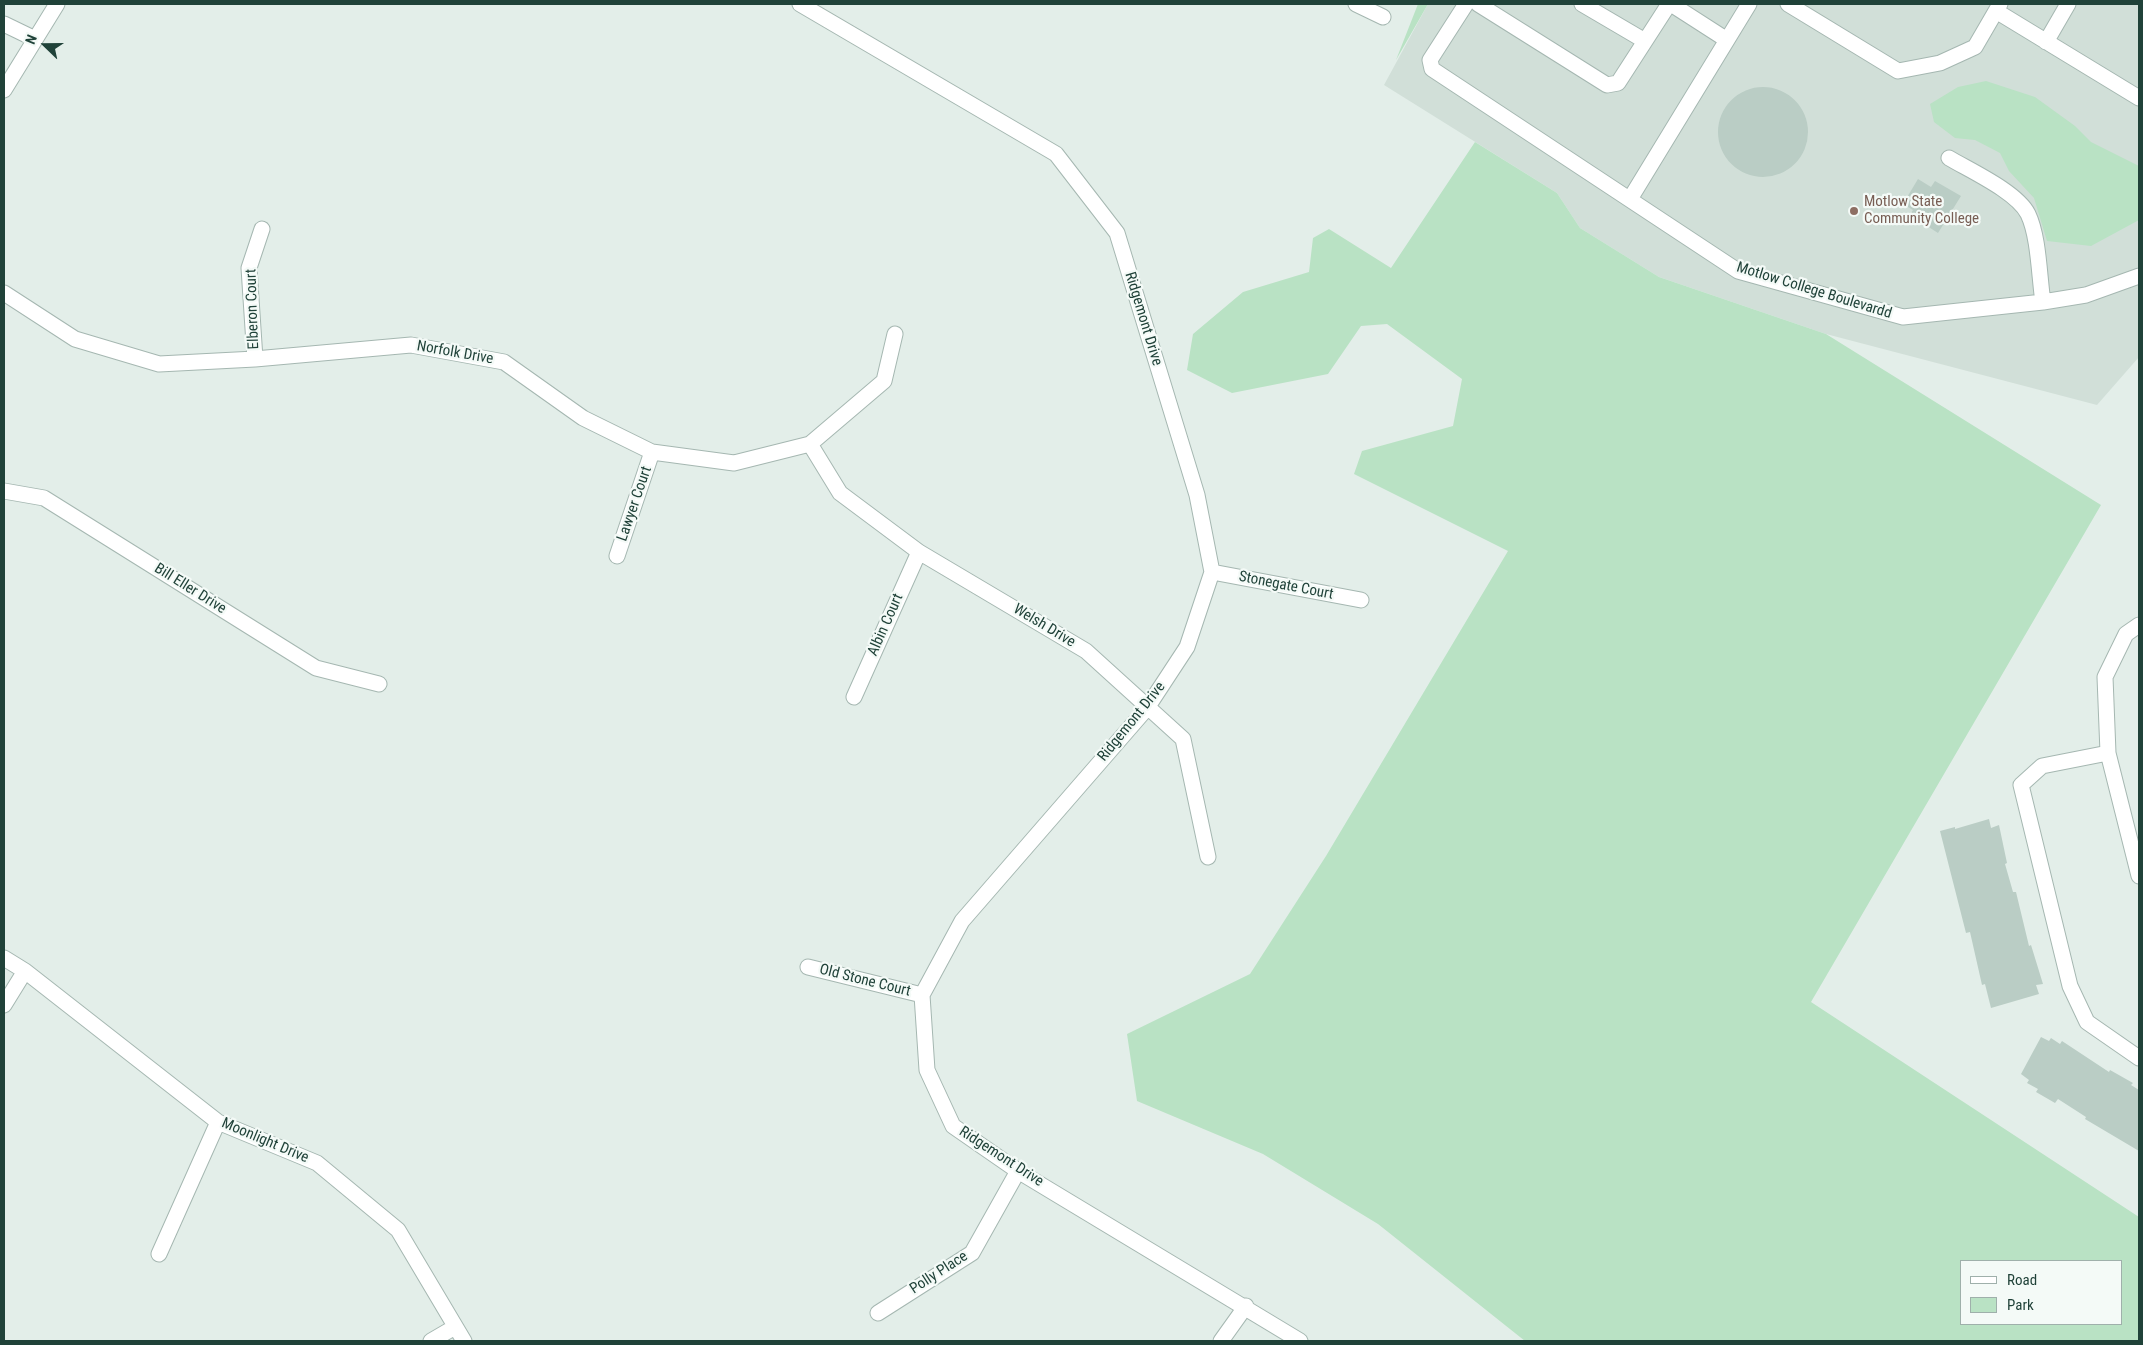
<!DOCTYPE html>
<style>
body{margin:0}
#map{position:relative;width:2143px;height:1345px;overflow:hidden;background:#e3eee9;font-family:"Roboto Condensed",sans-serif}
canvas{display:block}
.frame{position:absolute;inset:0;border:5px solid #204239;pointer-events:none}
.legend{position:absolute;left:1960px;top:1260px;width:162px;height:65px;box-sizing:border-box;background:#f4faf7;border:1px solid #9fb0ab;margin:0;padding:6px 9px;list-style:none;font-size:15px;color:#204239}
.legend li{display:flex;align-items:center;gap:10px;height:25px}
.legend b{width:25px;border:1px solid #9fb0ab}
.north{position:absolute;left:20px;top:20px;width:50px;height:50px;-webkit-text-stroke:4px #f4faf7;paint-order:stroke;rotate:292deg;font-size:14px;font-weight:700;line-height:20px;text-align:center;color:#204239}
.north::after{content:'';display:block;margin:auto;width:18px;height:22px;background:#204239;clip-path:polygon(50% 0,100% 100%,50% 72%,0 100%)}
</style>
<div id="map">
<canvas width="2143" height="1345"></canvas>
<div class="frame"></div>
<ul class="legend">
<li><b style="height:6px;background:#fff"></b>Road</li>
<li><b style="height:14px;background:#b9e2c4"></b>Park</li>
</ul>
<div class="north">N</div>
</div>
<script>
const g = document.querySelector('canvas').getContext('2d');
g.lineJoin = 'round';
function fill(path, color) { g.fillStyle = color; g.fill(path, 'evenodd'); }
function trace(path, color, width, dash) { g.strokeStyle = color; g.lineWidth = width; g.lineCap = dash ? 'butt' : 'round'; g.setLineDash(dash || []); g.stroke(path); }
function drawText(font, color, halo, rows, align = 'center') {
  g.font = font + ' "Roboto Condensed",sans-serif'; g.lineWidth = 4.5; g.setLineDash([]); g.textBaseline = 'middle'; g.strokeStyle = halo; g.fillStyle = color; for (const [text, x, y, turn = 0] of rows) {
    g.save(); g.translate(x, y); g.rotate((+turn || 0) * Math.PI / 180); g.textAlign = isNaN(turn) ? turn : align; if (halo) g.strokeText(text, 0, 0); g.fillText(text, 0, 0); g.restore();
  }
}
fill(new Path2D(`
 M1428,4H2139V357L2097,405L1826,334L1659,277L1580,228L1557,193L1384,85Z`), '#d1dfd8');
fill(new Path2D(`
 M1418,4H1428L1396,60Z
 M1986,81L2035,97L2075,126L2091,142L2139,166V220L2091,246L2047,241L2034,198L2009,171L2000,153L1975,140L1955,138L1934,122L1930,104L1958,87Z
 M1475,142L1557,193L1580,228L1659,277L1826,334L2101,505L1811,1002L2139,1217V1341H1525L1378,1224L1263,1154L1137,1101L1127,1034L1250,974L1326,856L1508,551L1354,474L1362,451L1453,426L1462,379L1387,324L1361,326L1328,374L1232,393L1187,370L1193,334L1243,292L1309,272L1313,238L1329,229L1391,268ZM1962,1261H2122V1324H1962Z`), '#b9e2c4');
fill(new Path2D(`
 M1718 132a45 45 0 1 1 90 0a45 45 0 1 1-90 0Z
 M1918,179L1931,187L1935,181L1961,196L1938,233L1910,215L1913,210L1903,204Z
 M1989,819L1991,828L1999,825L2007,863L2005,864L2013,892H2016L2029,946L2031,945L2043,984L2036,985L2039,994L1991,1008L1985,984L1982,985L1970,932L1966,933L1940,831L1955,827V829Z
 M2041,1037L2049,1041L2051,1038L2060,1044L2062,1041L2109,1072L2110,1070L2133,1083L2131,1085L2139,1090V1151L2085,1119L2086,1117L2058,1099L2055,1103L2036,1092L2038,1089L2027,1083L2029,1080L2021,1074Z`), '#bacdc5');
const minor = new Path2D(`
 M800,4L1056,154L1117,233L1197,495L1212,572L1187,647L1147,708L962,921L922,995L927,1070L953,1126L1018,1171L1300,1341
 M1356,4L1383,17
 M1466,4L1430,60L1432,69L1738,271L1903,317L2043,302L2086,295L2139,276
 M1478,4L1607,85L1618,83L1669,4
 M1582,4L1645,41
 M1671,4L1727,40
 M1788,4L1898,71L1940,63L1975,47L2000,4
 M1996,11L2139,98
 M4,24L35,39
 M2046,42L2068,4
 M4,90L57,4
 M1949,158C1971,171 2017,192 2028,214C2039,237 2039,276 2043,302
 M1630,199L1749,4
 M4,293L75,339L159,364L255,359L411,345L504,362L583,418L652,452L734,463L810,444L884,381L895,334
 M255,359L249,268L262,229
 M810,444L840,493L919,552L1086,651L1183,739L1208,857
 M4,491L44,498L316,668L379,684
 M617,556L652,452
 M1212,572L1361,600
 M2139,625L2126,634L2105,677L2108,753L2139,876
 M854,697L919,552
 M2108,753L2042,766L2021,785L2070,986L2087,1022L2139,1058
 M4,958L25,971L218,1122L317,1163L398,1230L464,1341
 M808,967L922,995
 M4,1005L25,971
 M159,1254L218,1122
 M878,1313L972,1253L1018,1171
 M431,1341L455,1327
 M1221,1341L1246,1306`);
trace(minor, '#a5b7b1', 17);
trace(minor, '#fff', 15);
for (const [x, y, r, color] of [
 [1854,211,5,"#8d6e63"]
]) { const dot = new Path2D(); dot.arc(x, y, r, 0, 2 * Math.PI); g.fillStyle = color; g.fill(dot); trace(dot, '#f4faf7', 2); }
drawText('15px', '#785e54', '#f4faf7', [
 ["Motlow State",1864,202],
 ["Community College",1864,219]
], 'left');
drawText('15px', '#204239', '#f4faf7', [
 ["Motlow College Boulevardd",1814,291,17],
 ["Elberon Court",253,309,-92],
 ["Ridgemont Drive",1143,319,73],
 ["Norfolk Drive",455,353,10],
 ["Lawyer Court",635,504,-71],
 ["Stonegate Court",1286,586,11],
 ["Bill Eller Drive",190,589,32],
 ["Albin Court",886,625,-66],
 ["Welsh Drive",1044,626,31],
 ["Ridgemont Drive",1132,722,-51],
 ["Old Stone Court",865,981,14],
 ["Moonlight Drive",265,1141,23],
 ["Ridgemont Drive",1001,1157,33],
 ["Polly Place",939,1273,-33]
]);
</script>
